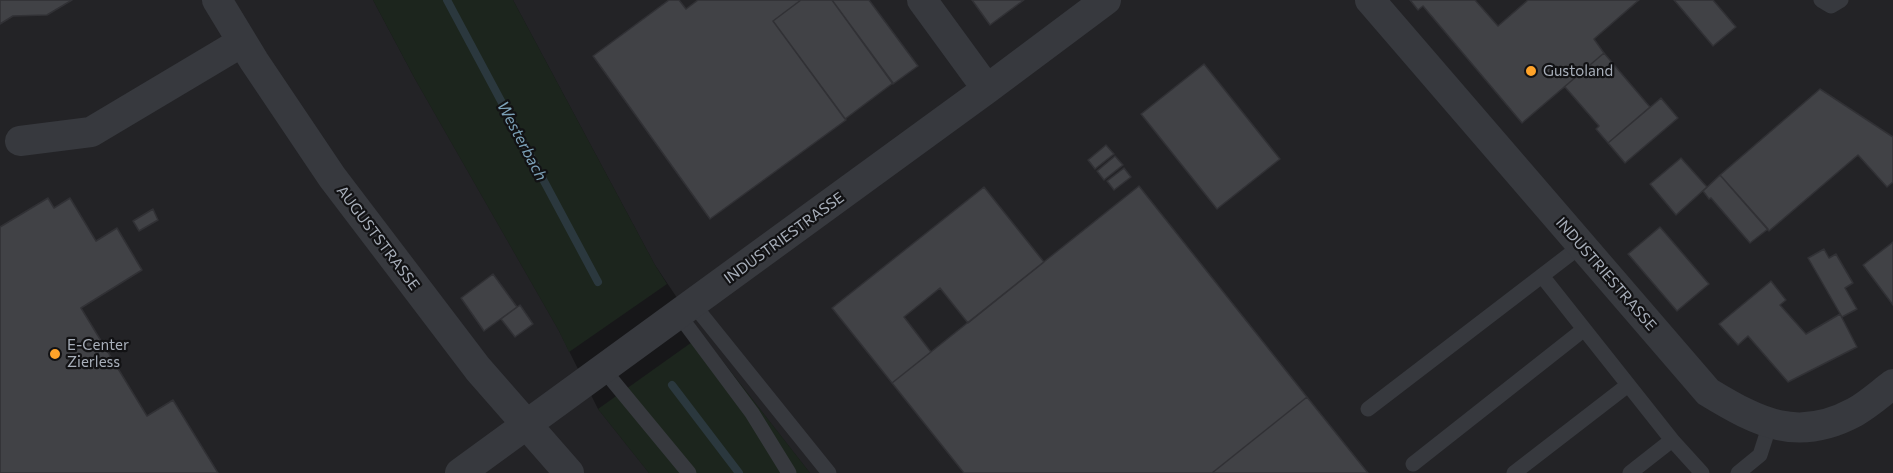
<!DOCTYPE html>
<style>
body{margin:0}
canvas{display:block;background:#171719}
</style>
<canvas width="1893" height="473"></canvas>
<script>
const g = document.querySelector('canvas').getContext('2d');
g.lineJoin = 'round';
function fill(path, color) { g.fillStyle = color; g.fill(path, 'evenodd'); }
function trace(path, color, width, dash) { g.strokeStyle = color; g.lineWidth = width; g.lineCap = dash ? 'butt' : 'round'; g.setLineDash(dash || []); g.stroke(path); }
function drawText(font, color, halo, rows, align = 'center') {
  g.font = font + ' Commissioner,sans-serif'; g.lineWidth = 4.5; g.setLineDash([]); g.textBaseline = 'middle'; g.strokeStyle = halo; g.fillStyle = color; for (const [text, x, y, turn = 0] of rows) {
    g.save(); g.translate(x, y); g.rotate((+turn || 0) * Math.PI / 180); g.textAlign = isNaN(turn) ? turn : align; if (halo) g.strokeText(text, 0, 0); g.fillText(text, 0, 0); g.restore();
  }
}
fill(new Path2D(`
 M0,0H373L415,79L559,331L598,409L649,473H0Z
 M513,0H1893V473H810L702,335L655,265Z`), '#232326');
fill(new Path2D(`
 M373,0H513L655,265L667,284L569,352L559,331L415,79Z
 M702,335L810,473H649L598,409Z`), '#1c251d');
trace(new Path2D(`
 M447,0L598,282
 M672,385L739,473`), '#2b383e', 8);
const building = new Path2D(`
 M0,0H72L47,15L13,16L0,24Z
 M669,0H679L686,9L698,0H801L773,21L846,120L710,219L593,56Z
 M801,0H832L893,83L845,119L773,21Z
 M832,0H869L918,66L893,84Z
 M972,0H1024L990,25Z
 M1410,0H1475L1498,26L1528,0H1639L1594,39L1604,53L1522,123L1423,6L1418,10Z
 M1674,0H1713L1736,27L1713,46Z
 M1604,53L1650,107L1608,143L1596,129L1599,126L1565,87L1563,88Z
 M1204,64L1280,159L1217,209L1141,114Z
 M1820,89L1893,137V182L1887,187L1858,155L1769,231L1720,175Z
 M1661,98L1678,118L1625,163L1608,143Z
 M1106,145L1114,154L1095,169L1088,160Z
 M1115,156L1123,165L1104,180L1097,171Z
 M1681,158L1707,187L1676,215L1650,184Z
 M1124,168L1131,177L1114,190L1107,181Z
 M1720,175L1768,229L1750,243L1711,198L1709,199L1703,191Z
 M1139,186L1307,397L1212,473H964L892,383Z
 M984,187L1044,262L968,323L940,288L904,317L931,352L892,383L832,308Z
 M48,198L54,208L70,198L96,241L117,228L142,270L81,308L147,416L173,400L218,473H0V227Z
 M153,209L158,220L139,231L133,221Z
 M1660,227L1709,284L1677,311L1628,254Z
 M1893,242V305L1863,265Z
 M1824,249L1829,258L1836,254L1853,283L1845,288L1857,309L1842,317L1808,258Z
 M493,274L517,307L484,331L461,298Z
 M1771,281L1786,300L1780,305L1806,334L1840,314L1857,347L1788,382L1748,336L1738,345L1719,324Z
 M520,305L533,324L515,337L501,319Z
 M1307,397L1368,473H1212Z`);
fill(building, '#414246');
trace(building, '#313135', 1.5);
trace(new Path2D(`
 M1821,0L1831,6L1841,0
 M1542,276L1672,440L1702,473
 M693,304L829,473
 M679,315L752,413L789,473
 M603,369L689,473
 M1368,409L1582,245
 M1413,464L1583,330
 M1514,473L1628,385
 M1630,473L1672,440
 M1738,473L1760,455L1770,424`), '#37393e', 15);
trace(new Path2D(`
 M217,0L254,61L332,177L478,369L569,473
 M922,0L987,89
 M1370,0L1708,392C1759,423 1798,443 1855,412C1869,404 1881,393 1893,384
 M20,141L91,132L242,42
 M460,473L987,89L1106,0`), '#37393e', 30);
for (const [x, y, r, color] of [
 [1531,71,6,"#ffa329"],
 [55,354,6,"#ffa329"]
]) { const dot = new Path2D(); dot.arc(x, y, r, 0, 2 * Math.PI); g.fillStyle = color; g.fill(dot); trace(dot, '#121214', 2); }
drawText('15px', '#a8afba', '#121214', [
 ["Gustoland",1543,71],
 ["E-Center",67,345],
 ["Zierless",67,362]
], 'left');
drawText('15px', '#a8afba', '#121214', [
 ["AUGUSTSTRASSE",378,238,53],
 ["INDUSTRIESTRASSE",784,238,-36],
 ["INDUSTRIESTRASSE",1606,274,49]
]);
drawText('italic 16px', '#7ca1b8', '#121214', [
 ["Westerbach",522,141,62]
]);
</script>
